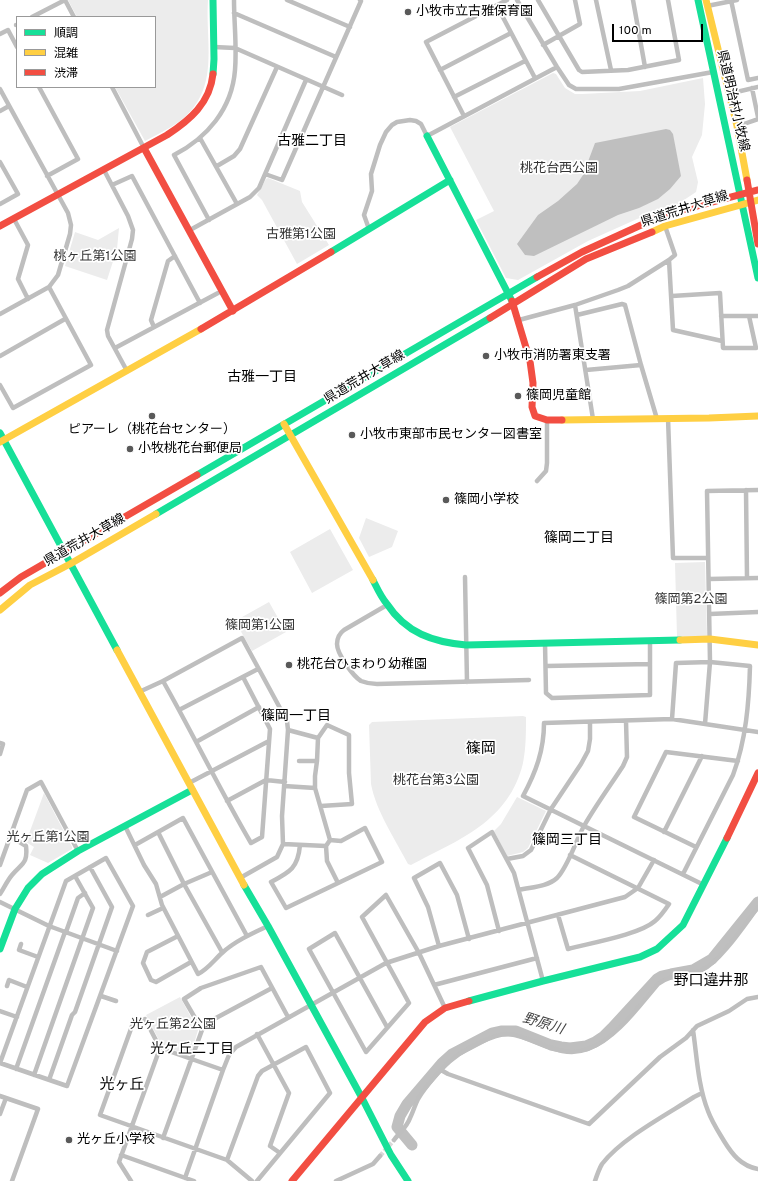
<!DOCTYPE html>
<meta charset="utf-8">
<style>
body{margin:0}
#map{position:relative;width:758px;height:1181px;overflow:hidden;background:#fff;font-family:Overpass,"Noto Sans JP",sans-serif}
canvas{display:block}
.legend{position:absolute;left:16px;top:16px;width:140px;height:72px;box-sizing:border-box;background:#fff;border:1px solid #999;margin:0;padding:5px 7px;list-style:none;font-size:12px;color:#000}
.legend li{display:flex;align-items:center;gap:8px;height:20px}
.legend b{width:20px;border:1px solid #999}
.scale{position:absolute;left:612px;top:24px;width:91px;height:18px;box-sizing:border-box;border:2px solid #000;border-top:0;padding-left:5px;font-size:12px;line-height:14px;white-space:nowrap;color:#000;-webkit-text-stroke:3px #fff;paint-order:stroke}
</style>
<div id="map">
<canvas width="758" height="1181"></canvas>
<ul class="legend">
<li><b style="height:5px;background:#16e098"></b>順調</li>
<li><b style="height:5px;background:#ffcf43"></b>混雑</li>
<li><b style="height:5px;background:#f24e42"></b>渋滞</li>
</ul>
<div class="scale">100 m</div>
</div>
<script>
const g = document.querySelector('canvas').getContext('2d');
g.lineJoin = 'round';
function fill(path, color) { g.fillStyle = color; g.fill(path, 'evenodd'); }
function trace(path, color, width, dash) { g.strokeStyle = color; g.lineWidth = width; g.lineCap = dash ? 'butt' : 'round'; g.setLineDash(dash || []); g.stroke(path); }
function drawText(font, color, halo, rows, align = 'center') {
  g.font = font + ' Overpass,"Noto Sans JP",sans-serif'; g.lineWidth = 3.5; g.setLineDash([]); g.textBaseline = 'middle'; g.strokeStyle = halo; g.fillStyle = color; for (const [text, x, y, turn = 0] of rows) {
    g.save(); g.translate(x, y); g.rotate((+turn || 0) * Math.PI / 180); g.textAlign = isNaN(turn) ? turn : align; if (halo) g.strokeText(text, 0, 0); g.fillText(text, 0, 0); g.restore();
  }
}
fill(new Path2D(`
 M68,0H208C205,44 221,89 180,121C169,129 156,135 145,141L115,87H155V17H77Z
 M553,73L556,74L565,88L575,94H582L640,91L703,78L705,104L702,135L692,157L698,182L696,192L678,204L637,219L588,241L518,280L506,278L476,220L494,211L450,127Z
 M268,178L300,191L302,202L329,245L297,264L262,200L257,195L266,179Z
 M119,228L117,249L107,280L65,266L75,232L98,240Z
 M366,518L398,531L392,547L369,557L359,538Z
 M330,529L353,570L312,593L290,552Z
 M705,562L707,636L677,637L675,563Z
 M269,602L286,632L252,651L235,621Z
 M523,716L526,717C526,733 526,748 523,763C509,822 458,840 411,865L408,864C395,839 376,811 371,784L369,725L372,722Z
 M44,793L72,847V849L48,863L30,855L34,847L26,842Z
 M517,797L546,811L528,848L523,852L507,856L494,831L501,824Z
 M180,997L198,1030L191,1054L188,1055L163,1046L161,1044L146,1015Z`), '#ececec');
fill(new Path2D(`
 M666,129L670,130L673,134L681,176L670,189L658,199L639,208L618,215L534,256L525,255L517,244L538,215L558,201L577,184L583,175L595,143Z`), '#bfbfbf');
trace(new Path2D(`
 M412,1145L397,1127L400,1116L407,1104L442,1063L452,1054L492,1033L501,1031H516L551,1045L561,1047L570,1048L586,1046L595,1042L604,1036L612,1028L657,979L662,976L671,974L693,970L712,959L758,902`), '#bfbfbf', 11);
trace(new Path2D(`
 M380,1156L394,1140`), '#d9d9d9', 4.5, [4.5, 2]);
trace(new Path2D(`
 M287,0L350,27
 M517,0L557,67L569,85L576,89H619L713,72
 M538,0L579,70L582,72L628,70L679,60L668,0
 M596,0L611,70
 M633,0L645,67
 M731,0L748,80L758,78
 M497,6L535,78
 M707,6L737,0
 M234,13L336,57
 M32,17L65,0L74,17
 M16,25H17
 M0,34L8,30L17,47
 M543,45L580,24L575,0
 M214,47L235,48L342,95
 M440,70L511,33
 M39,87L78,159L47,176
 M112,87L144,148
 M752,88L758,117
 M0,89L68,213L71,225L70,234L58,275L49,287L0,314
 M728,94L758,87
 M454,97L525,61
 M0,111L9,106
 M464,116L426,42L507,0
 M741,125L758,119
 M200,138L237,204
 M0,162L18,194L0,204
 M217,166L234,156L240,149L277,67
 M104,170L128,216L133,230L132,239L107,330L108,336L127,371
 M265,174L282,180L361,1L360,0
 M112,185L132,176L200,303
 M14,219L28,245L18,279L28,299
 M209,220L174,155C207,138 232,109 235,70C237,47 234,23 234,0
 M369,229L364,215L372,191L371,174L380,145L386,132L392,125L397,122L410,120L416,121L421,124L427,136L557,67
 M190,230L250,197L259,188L306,80
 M669,260L673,330L722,341
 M672,296L720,293L723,348H756L749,316
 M575,305L593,419
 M577,315L622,304L625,305L641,365L657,419
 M721,316H758
 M519,320L575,305L618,290L628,286L669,260L675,255L665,226
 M154,327L151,320L168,261L175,256
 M115,348L218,293
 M0,356L65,319
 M586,370L641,365
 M0,385L13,408L91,365L49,287
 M668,418L673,558H708
 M537,481L546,471L547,463V420
 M746,490L747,578
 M465,577L467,682
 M709,579L758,578
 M387,605L344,630C340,633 337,638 337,644C337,654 353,676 361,681C366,683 371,684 377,684L529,680
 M710,614L758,612
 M545,643L546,693L552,698L650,695V641
 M546,666L650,664
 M163,681C193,734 220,790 251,843L262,837L270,729L243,677
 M139,692L163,681L242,638L287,721L288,730L282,816L283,844L277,857L240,878
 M179,710L258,669
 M672,719L676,663L710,662L750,666C749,703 746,740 733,775L683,874
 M705,724L710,662L707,491L758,490
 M288,730L318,738
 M196,742L259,707
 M0,743L3,744L0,754
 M299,761H317
 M189,783L269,741
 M284,786L315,788
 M227,801L266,780L285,782
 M321,806L352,804L349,773V735L327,725L318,738L317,761L315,776V788L330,840
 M125,826L144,865L156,884L162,905L198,974C208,969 214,960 222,953C235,941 253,933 268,926
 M158,832L184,884L222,952
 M664,832L702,756
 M283,844L326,846L330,840
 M135,845L183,818L247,936
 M300,845C298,868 290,872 271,882L286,908L382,862L365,828L341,841L330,840
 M326,846L327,861L338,883
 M696,847L634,817L666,752L738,761
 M106,858L133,906L67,1086L0,1063L66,881Z
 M507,859L523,856L531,850L551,809L581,764L588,751L590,739V722
 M0,865L27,790L41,782L78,851
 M704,885L523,796C536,772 544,750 544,723L672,719L758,732
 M519,890C531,887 547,887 557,878C568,867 576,840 584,826C596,805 610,786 623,766L627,757L626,721
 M0,894C4,888 7,881 12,875C22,863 28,864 26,846L10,836
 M160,897L184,884L212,872
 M0,902L49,926L117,951
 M148,915L163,908
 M558,915L568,949C590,943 639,935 655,921C661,916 665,910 669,904L570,855
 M499,931L487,885L468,848L492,832L514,873L543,981
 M66,932L78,898L85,893
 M178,936L147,952L143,963L151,980L156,982L191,962
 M21,944L19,950L38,957
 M439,946L428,907L414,878L440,863L457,895L469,939
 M434,985L537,958
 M7,986L9,980L27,987
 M101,996L116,1001
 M0,1011L17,1017
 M387,1027L335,933L309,949L366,1052L409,1003L362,917L386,895L419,953L445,1008
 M202,1030L184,999L201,988L261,967L288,1017
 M693,1030C697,1057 698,1086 708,1111C712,1122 718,1131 724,1141C732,1154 741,1166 758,1169
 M257,1034L289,1093L270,1146L280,1153
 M16,1069L65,932
 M223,1070L160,1048L145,1019L132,1026L100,1115L227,1160L252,1181
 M441,1070L448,1074L589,1124L660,1057L686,1038L697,1026L729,1011L747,999L758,997
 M34,1075L93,908L75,876
 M49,1080L72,1015L75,1012L112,907L90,867
 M0,1096L38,1109L12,1181
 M0,1114L6,1098
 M163,1138L202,1030L208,1023L216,1018L272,988
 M394,1140C399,1133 407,1127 410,1118C413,1112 415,1105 418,1099C425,1087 443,1066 454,1058C465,1049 495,1033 509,1034C536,1037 559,1060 588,1049C616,1039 639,1006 658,984C672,973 687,977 702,970C721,961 745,924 758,907
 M121,1155L194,1181
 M227,1160L258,1076L262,1071L306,1047L330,1093L257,1181
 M185,1178L223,1070L229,1055L236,1047L386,963L439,946L625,897L638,888L654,860
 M131,1181L119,1162L160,1048
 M336,1181L373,1164L380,1156
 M595,1181C597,1175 599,1169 602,1164C622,1138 666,1115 694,1097L702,1093`), '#bebebe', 4.5);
trace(new Path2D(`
 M698,0L758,278
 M213,74L214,59L213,0
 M427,136L512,301
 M331,252L450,180
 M0,433L117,650
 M197,475L537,277
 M156,514L490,318
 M373,580C377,588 381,597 387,604C406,633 433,642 466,645L680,640
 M244,885L268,926L362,1098L391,1155L408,1181
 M0,949L15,909L28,888L42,874L78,851L192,790
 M469,1001L543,981L640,957L657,949L683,925L727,838`), '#16e098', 7);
trace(new Path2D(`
 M706,0L737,126L747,180
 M652,232L665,226L758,200
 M562,420L709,418L758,416
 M284,424L373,580
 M0,442L201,329
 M0,610L30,585L70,564L156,514
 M680,640L710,639L758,645
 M117,650L244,885`), '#ffcf43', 7);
trace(new Path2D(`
 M144,148L233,311
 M747,180L758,244
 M0,226L167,135C190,120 210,103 213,74
 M537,277L582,252L663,215L758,190
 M512,301L530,361L533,383L532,407L535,416L547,420H562
 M490,318L586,259L652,232
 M201,329L331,252
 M0,593L21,577L197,475
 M727,838L758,773
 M292,1181L425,1022L445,1008L469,1001`), '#f24e42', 7);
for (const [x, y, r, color] of [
 [408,12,4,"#595959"],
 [486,356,4,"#595959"],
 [518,396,4,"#595959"],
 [152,416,4,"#595959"],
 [352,435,4,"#595959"],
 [130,449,4,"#595959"],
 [446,500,4,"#595959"],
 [289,665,4,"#595959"],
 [69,1140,4,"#595959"]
]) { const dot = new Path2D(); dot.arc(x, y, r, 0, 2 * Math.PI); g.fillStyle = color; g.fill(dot); trace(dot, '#fff', 1.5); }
drawText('13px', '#000', '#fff', [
 ["小牧市立古雅保育園",416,12],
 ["小牧市消防署東支署",494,356],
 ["篠岡児童館",526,396],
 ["ピアーレ（桃花台センター）",152,430,"center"],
 ["小牧市東部市民センター図書室",360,435],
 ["小牧桃花台郵便局",138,449],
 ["篠岡小学校",454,500],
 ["桃花台ひまわり幼稚園",297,665],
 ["光ヶ丘小学校",77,1140]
], 'left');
drawText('13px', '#000', '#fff', [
 ["県道明治村小牧線",732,101,77],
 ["県道荒井大草線",685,210,-18],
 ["県道荒井大草線",365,378,-31],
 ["県道荒井大草線",85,541,-30]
]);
drawText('13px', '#333', '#fff', [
 ["桃花台西公園",559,169],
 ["古雅第1公園",301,235],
 ["桃ヶ丘第1公園",95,257],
 ["篠岡第2公園",691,600],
 ["篠岡第1公園",260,626],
 ["桃花台第3公園",436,781],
 ["光ヶ丘第1公園",48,838],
 ["光ヶ丘第2公園",173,1025]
]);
drawText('14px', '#000', '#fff', [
 ["古雅二丁目",312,142],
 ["古雅一丁目",262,378],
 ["篠岡二丁目",579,539],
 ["篠岡一丁目",296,717],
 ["篠岡三丁目",567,841],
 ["光ケ丘二丁目",192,1050]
]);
drawText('italic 14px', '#444', '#fff', [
 ["野原川",543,1025,17]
]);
drawText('15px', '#000', '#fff', [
 ["篠岡",481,750],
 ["野口違井那",711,982],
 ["光ヶ丘",122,1086]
]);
</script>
